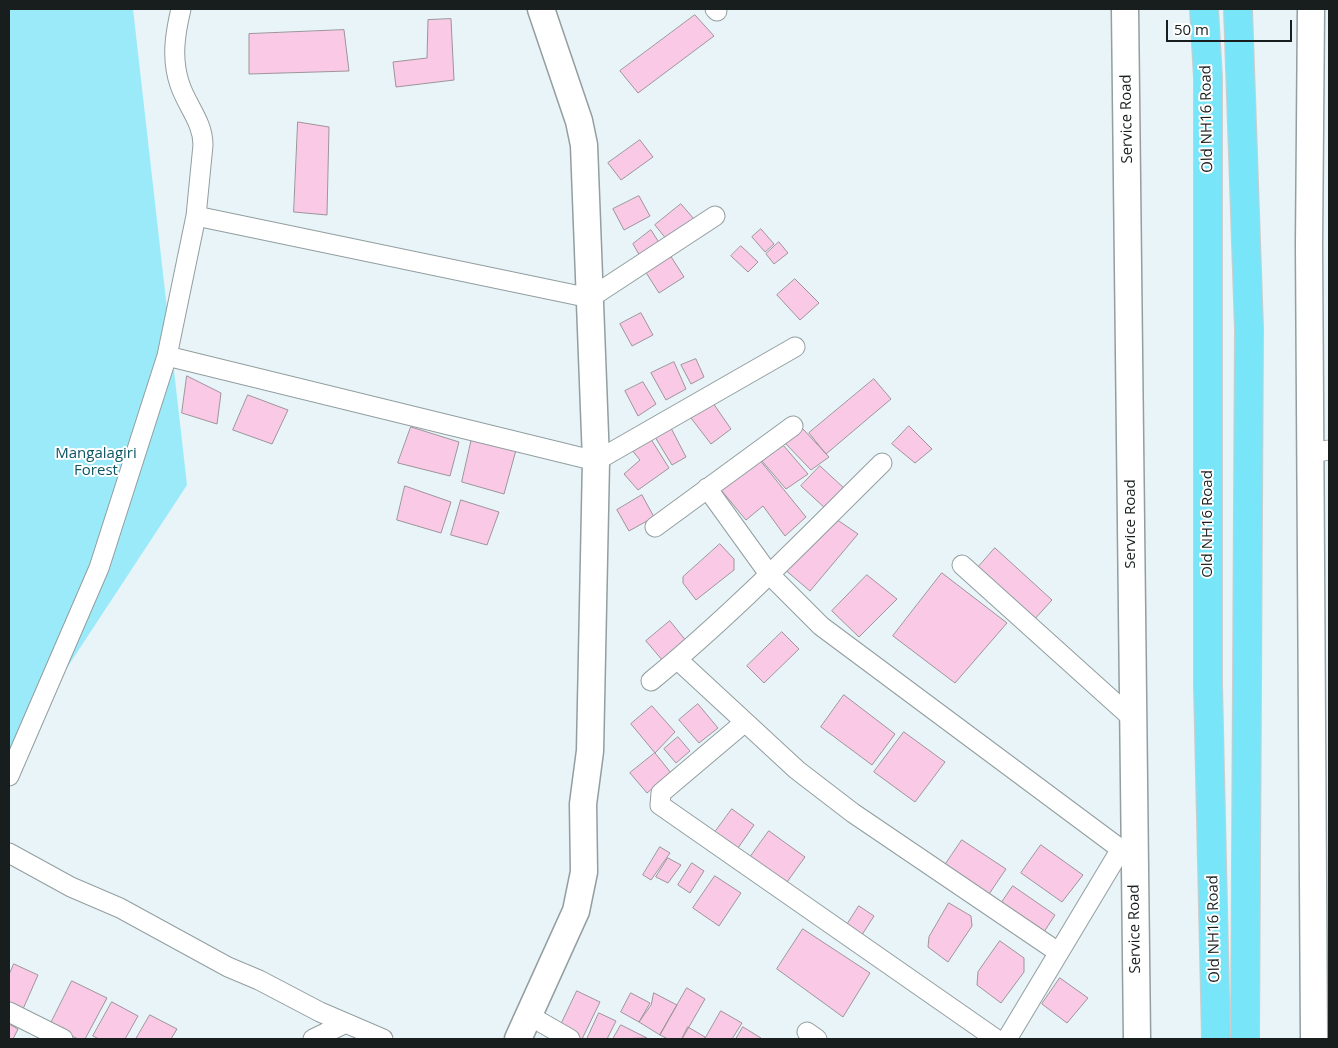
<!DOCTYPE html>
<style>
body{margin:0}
#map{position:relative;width:1338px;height:1048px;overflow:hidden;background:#e8f4f7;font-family:"Open Sans",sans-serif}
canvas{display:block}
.frame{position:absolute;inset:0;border:10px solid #181d1e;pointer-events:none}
.scale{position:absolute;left:1166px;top:20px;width:126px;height:22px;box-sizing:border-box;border:2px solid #181d1e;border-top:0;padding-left:6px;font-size:15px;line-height:18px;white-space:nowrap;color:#181d1e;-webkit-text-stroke:4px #fff;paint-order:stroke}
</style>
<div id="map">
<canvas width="1338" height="1048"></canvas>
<div class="frame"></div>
<div class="scale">50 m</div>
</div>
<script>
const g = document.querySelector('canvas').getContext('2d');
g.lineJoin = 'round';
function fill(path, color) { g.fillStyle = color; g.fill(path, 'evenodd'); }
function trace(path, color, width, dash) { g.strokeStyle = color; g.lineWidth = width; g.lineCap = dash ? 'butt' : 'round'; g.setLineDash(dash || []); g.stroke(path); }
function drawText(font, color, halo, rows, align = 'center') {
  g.font = font + ' "Open Sans",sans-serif'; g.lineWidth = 4; g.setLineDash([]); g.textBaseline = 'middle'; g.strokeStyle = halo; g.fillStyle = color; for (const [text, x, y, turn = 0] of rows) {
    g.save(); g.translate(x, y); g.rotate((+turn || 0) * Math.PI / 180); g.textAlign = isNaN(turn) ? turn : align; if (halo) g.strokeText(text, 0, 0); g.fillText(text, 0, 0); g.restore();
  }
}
fill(new Path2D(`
 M9,9H133L187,485L9,756Z`), '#9beafa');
const building = new Path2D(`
 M695,15L714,36L638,93L620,71Z
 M451,19L454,80L396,87L393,62L427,58L428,20Z
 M344,30L349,71L249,74V34Z
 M298,122L329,127L327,215L294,212Z
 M640,140L653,157L621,180L608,163Z
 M639,196L650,216L624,230L613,209Z
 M681,204L694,219L667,240L655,225Z
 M761,229L774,244L765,252L752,237Z
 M651,230L660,244L641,258L633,244Z
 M779,242L788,253L774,264L766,254Z
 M741,246L758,262L748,272L731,256Z
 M670,255L684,277L659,293L645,271Z
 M795,279L819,303L800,320L777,295Z
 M641,313L653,335L632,346L620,324Z
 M696,359L704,377L691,384L681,365Z
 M674,362L686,389L666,400L651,373Z
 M187,376L221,393L217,424L182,413Z
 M874,379L891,399L826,454L809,433Z
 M643,382L656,404L638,416L625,391Z
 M248,395L288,410L272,444L233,430Z
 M713,403L731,429L711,444L691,418Z
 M909,426L932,449L915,463L892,444Z
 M411,427L459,442L450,476L398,463Z
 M671,428L686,457L672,465L655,437Z
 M803,429L829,457L811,470L784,442Z
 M649,436L669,468L638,490L624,474L640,460L631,449Z
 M472,438L516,450L504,494L462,482Z
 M783,445L808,474L786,489L762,461Z
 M759,459L806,517L785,536L763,506L746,520L721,490Z
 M820,466L845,489L826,509L801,486Z
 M405,486L451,502L441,533L397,520Z
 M642,495L654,517L629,531L617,510Z
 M461,500L499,512L487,545L451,535Z
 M833,517L858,534L810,591L783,568Z
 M720,544L734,559V570L696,600L683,583V577Z
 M995,548L1052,600L1032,622L975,571Z
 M942,573L1007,623L955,683L893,636Z
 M867,575L897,599L859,637L832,611Z
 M670,621L687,642L663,661L646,641Z
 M782,632L799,649L764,683L747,666Z
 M844,695L895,734L872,765L821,727Z
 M698,704L718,728L699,743L679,720Z
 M652,706L675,732L655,753L631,724Z
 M904,732L945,762L915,802L874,772Z
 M678,737L690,751L676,763L664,749Z
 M655,753L671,773L647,793L630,773Z
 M732,809L754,825L733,855L710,839Z
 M769,831L805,857L782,889L746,863Z
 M962,840L1006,869L985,900L941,871Z
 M1041,845L1083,875L1062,902L1021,873Z
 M660,847L670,853L651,880L643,875Z
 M668,858L681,865L668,883L656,877Z
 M692,863L704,871L690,893L678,885Z
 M715,876L741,893L719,926L693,908Z
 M1013,886L1055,915L1040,938L998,908Z
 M949,903L971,916L972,926L948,962L928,947L929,937Z
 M859,906L874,916L858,941L843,931Z
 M803,929L870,973L843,1017L777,969Z
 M1000,941L1024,958V972L1001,1003L977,985L978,972Z
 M14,964L38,975L23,1009L9,1003V975Z
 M1060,978L1088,998L1067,1023L1042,1004Z
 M72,981L107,998L85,1039H78L50,1025Z
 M687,988L705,999L682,1039H668L660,1035Z
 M577,991L600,1002L582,1039H576L558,1031Z
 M631,993L650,1003L639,1022L621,1012Z
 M654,993L677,1005L660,1035L639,1022L651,1005Z
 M112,1002L138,1016L125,1039H99L93,1036Z
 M721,1011L742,1023L732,1039H705Z
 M599,1013L616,1021L607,1039H587Z
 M150,1015L177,1029L171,1039H136Z
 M9,1024L18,1029L13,1039H9Z
 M621,1025L647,1038L613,1039Z
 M688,1027L705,1037L704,1039H682Z
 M743,1027L761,1038L760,1039H736Z`);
fill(building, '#fac9e6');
trace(building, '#9d9499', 1);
const street = new Path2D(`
 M715,9L717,11
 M196,216L590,298L715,216
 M167,356L596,461L795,347
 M1310,453L1329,450
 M707,488L769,574L821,626L1134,859
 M655,527L793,426
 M962,565L1133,719
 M678,660L797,770L853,813L1058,952
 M651,681C733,614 807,537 882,463
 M745,722L661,793L660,805L996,1039
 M9,776L99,568L167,356L196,216L203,145C203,122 187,106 180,85C171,59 175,34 181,9
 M9,853L71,887L120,908L228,967L259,980L320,1012L383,1039
 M9,1012L63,1039
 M530,1016L570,1039
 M807,1032L817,1039
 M313,1039L346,1023
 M1007,1039L1121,849`);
const secondary = new Path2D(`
 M1125,9L1137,1039
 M1311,9L1309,245L1314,1039
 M518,1039L576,911L584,872L583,804L590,751L596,461L584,145L579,121L541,9`);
const primary = new Path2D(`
 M1204,9L1208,78V685L1216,1039
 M1238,9L1249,329L1245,1039`);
trace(street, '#929ea0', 21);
trace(secondary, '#929ea0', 29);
trace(primary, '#cccdce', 30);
trace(street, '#fff', 19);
trace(secondary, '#fff', 26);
trace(primary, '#78e6f8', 28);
drawText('15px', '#181d1e', '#fff', [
 ["Service Road",1127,119,-91],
 ["Old NH16 Road",1207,119,-91],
 ["Service Road",1131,524,-90],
 ["Old NH16 Road",1208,524,-90],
 ["Service Road",1135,929,-91],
 ["Old NH16 Road",1214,929,-91]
]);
drawText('15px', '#0d5562', '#fff', [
 ["Mangalagiri",96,454],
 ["Forest",96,471]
]);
</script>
